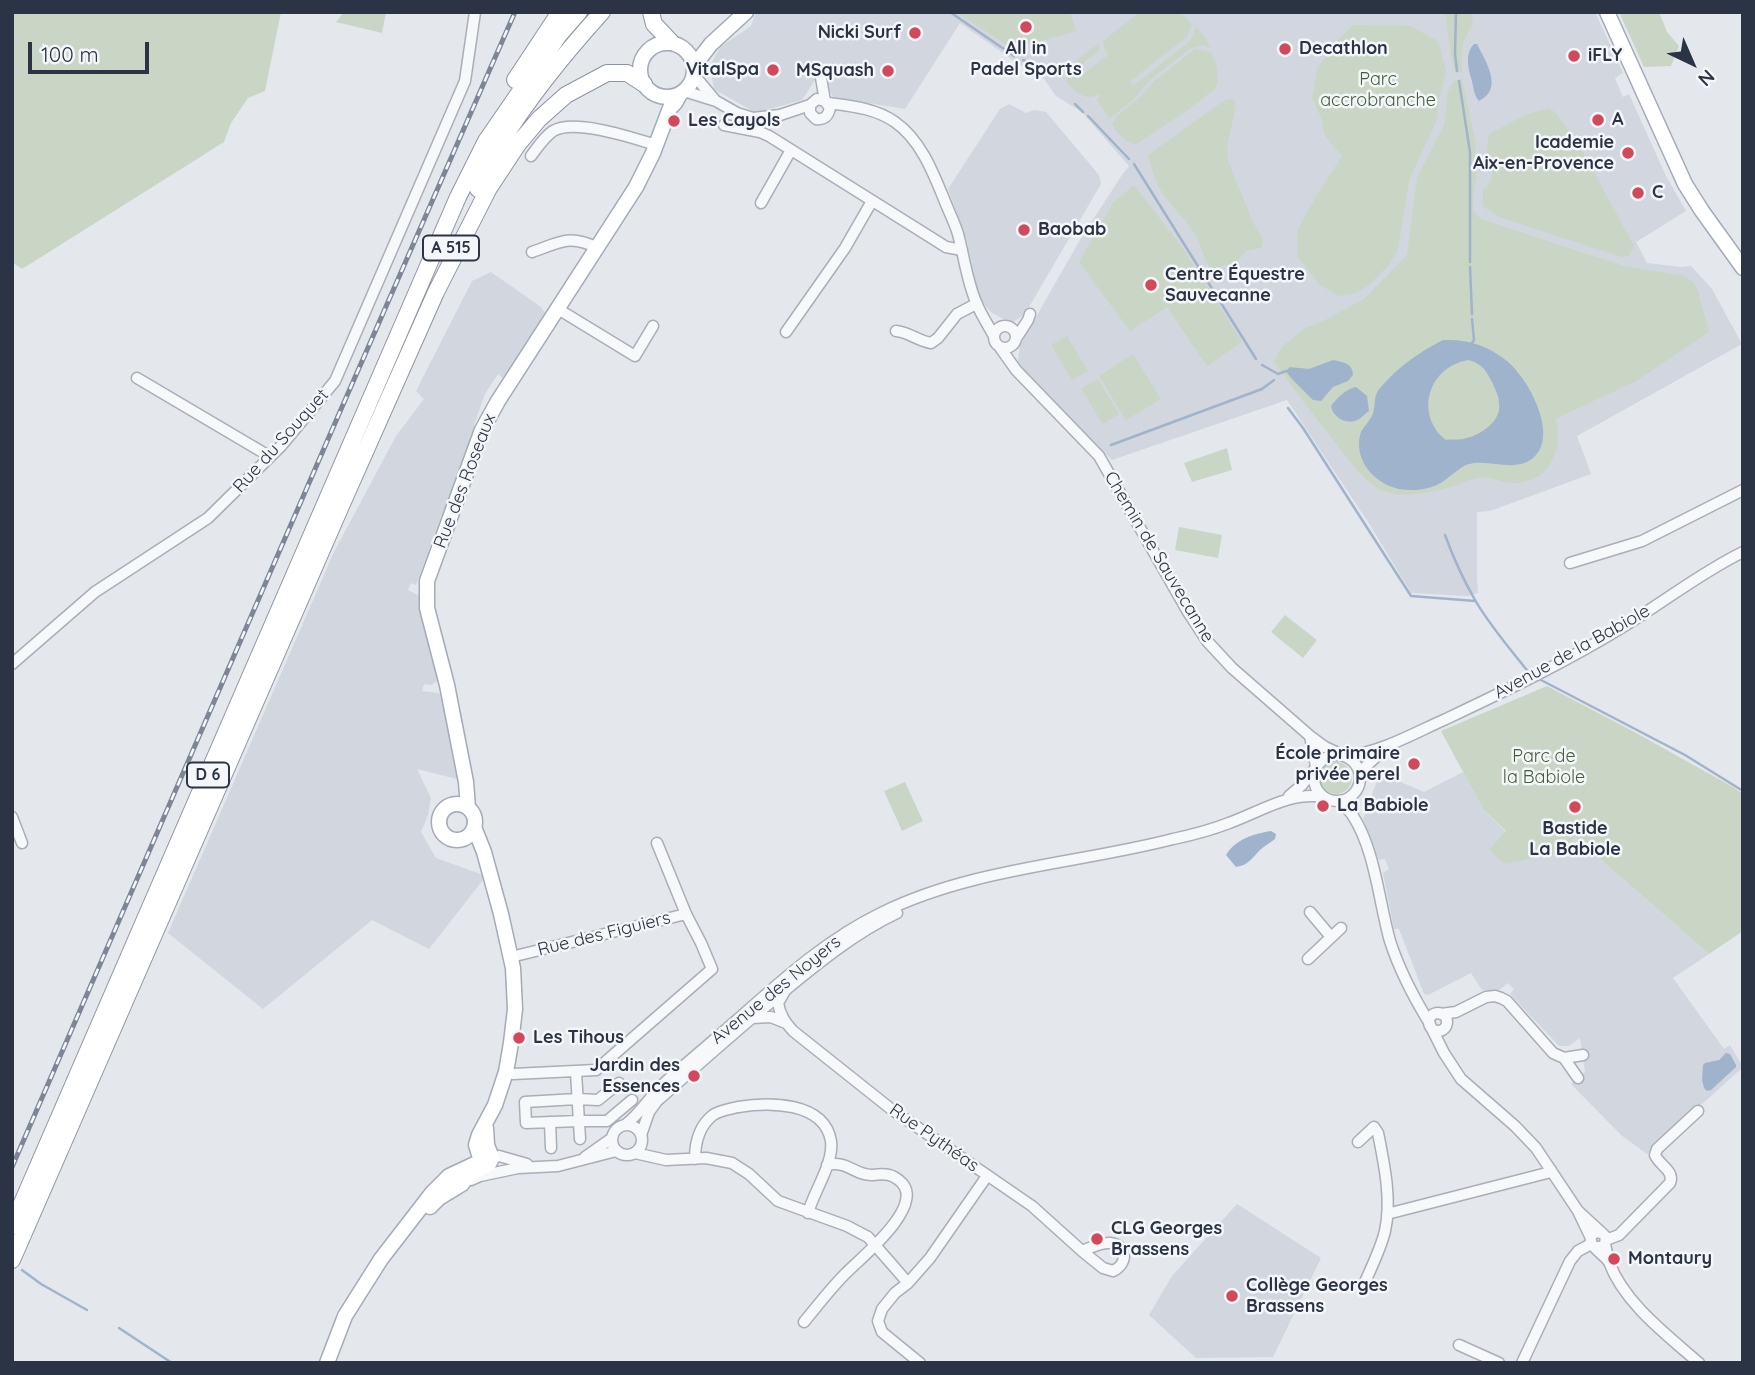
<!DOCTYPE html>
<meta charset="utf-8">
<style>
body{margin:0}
#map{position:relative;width:1755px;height:1375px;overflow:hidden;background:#e4e7ec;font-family:Quicksand,sans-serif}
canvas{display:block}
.frame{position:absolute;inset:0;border:14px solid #2b3445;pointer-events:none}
.north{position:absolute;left:1657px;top:28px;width:70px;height:70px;-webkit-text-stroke:5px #f4f6f9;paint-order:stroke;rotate:136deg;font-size:19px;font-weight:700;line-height:28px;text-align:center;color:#2b3445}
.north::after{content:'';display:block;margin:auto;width:24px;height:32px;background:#2b3445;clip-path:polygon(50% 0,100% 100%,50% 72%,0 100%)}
.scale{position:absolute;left:28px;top:42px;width:121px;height:32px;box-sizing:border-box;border:4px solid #2b3445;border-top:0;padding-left:9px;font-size:21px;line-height:24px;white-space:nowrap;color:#2b3445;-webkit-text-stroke:5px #f4f6f9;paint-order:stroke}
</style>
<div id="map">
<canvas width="1755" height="1375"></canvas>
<div class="frame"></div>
<div class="north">N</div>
<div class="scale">100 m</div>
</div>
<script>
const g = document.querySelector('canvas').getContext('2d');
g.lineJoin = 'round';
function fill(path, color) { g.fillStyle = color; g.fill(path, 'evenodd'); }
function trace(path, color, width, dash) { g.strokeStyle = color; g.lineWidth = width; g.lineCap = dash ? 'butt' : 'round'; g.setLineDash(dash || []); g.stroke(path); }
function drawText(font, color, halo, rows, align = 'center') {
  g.font = font + ' Quicksand,sans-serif'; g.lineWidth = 5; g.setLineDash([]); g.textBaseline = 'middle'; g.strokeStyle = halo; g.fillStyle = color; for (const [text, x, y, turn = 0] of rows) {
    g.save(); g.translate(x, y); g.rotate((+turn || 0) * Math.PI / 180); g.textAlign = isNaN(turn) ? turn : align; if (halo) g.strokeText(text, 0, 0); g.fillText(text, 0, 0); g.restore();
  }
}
fill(new Path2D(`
 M756,12H1595L1623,73L1615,78L1623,97L1629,94L1666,176L1686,211L1636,242L1647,263L1681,267L1691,266L1712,289L1742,344L1577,436L1591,474L1490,511L1477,512V579L1478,593L1468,596L1411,593L1370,525L1287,400L1112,460L1025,376L1018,361L1020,345L1081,238L1122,175L1129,166L1082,112L1056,96L1044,79L1017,63L960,23L905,109L833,97L820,72L802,100L756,113L714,89L710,66L720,47L751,26Z
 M1009,104L1026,113L1034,110L1046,112L1099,175L1101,184L1029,307L1021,317L1013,322L1003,319L991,312L982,302L977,288L967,241L948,189L1000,109Z
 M491,272L541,307L545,313L543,321L503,378L498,374L485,394L474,425L477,428L445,514H442L416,585L411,583L408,590L419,596L439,675V680L431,685L424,684L422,691L438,693L442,696L461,780L417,769L431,798L428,815L421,832L436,858L486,876L429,949L372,920L263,1009L168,933L334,552L396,436L424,399L416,391L472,281Z
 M1463,772L1483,809L1506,832L1575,837L1709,954L1673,978L1724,1049L1730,1045L1743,1067L1647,1154L1621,1135L1571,1084L1585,1072L1580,1038L1569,1046H1559L1510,994L1514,989L1508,983L1499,990H1482L1471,973L1428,995L1424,994L1399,929H1394L1383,873L1389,869L1385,859L1379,860L1363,819L1380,773L1424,792Z
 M1237,1204L1321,1258L1273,1357L1196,1358L1149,1315L1172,1276Z`), '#d2d6de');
fill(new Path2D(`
 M12,12H281L265,91L248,98L231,123L224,142L22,269L12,262Z
 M344,12H386L382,33L336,22Z
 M956,12H1070L1076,31L1013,49Z
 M1140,12H1179L1192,24L1187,37L1130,81L1133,86L1191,40L1196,27L1206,39L1210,48L1203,45L1191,48L1152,78L1134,99L1109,119C1106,111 1100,107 1097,100L1100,97L1098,94C1086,103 1074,91 1066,81C1067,63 1086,54 1099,43V51C1092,56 1081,62 1079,71L1083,74L1108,55L1104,48L1103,41Z
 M1445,12H1471L1473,25C1461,41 1461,51 1462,71L1455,73L1451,56Z
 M1619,12H1659L1667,32L1679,46L1671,66L1644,67Z
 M1353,25L1410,26L1438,41L1446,71L1439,100L1436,122L1409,180L1398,250L1389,265L1369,285L1356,293L1339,296L1319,284L1298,257L1297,231L1315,198L1342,156L1325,136L1321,117L1312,98L1317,69L1337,41Z
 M1195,49L1210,52C1217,61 1221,79 1215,89L1185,112L1135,145C1124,140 1117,134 1112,123L1118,115L1141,96L1154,81Z
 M1462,79L1476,144L1475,156L1477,173L1473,196V211L1481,219L1624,266L1684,276L1693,282L1697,288L1709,332L1636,381L1555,419C1564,447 1551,479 1519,483C1505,485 1490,475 1477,478C1470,479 1463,483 1457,485C1431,492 1398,502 1374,486C1359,475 1349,460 1338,446C1316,418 1294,390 1274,361L1282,347L1305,328L1329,318L1365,298L1407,255L1417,178L1444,125L1448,91L1454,81Z
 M1229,99L1234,100L1236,105L1227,146L1228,161L1252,220L1263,240L1261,248L1246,251L1236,263L1219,267L1215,271C1204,264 1203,249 1197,238C1189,222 1174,210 1164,195C1155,183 1152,169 1148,155L1225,100Z
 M1548,108L1555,112L1583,152L1634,246L1629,256L1622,257L1499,217L1483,206V190C1500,172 1489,171 1487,152C1487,146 1488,139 1489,134L1525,115Z
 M1134,185L1182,247L1242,342L1207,366L1167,307L1130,331L1079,262L1113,203Z
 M1067,336L1088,371L1072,380L1051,345Z
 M1133,354L1161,399L1126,420L1099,376Z
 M1098,379L1119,414L1103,424L1081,389Z
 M1227,448L1232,470L1192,482L1184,463Z
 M1179,527L1222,535L1218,558L1175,550Z
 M1285,615L1317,640L1303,658L1271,632Z
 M1547,686L1638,734L1733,787L1743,794V931L1709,954L1575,837L1561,852L1505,864L1489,850L1506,831L1483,809L1441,731Z
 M1320 778a16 16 0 1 1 32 0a16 16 0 1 1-32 0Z
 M905,782L923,821L902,831L884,791Z`), '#c9d6c5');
fill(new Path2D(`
 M1474,44H1477C1486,62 1504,89 1479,101C1473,94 1474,87 1471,78C1468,67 1465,53 1474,44Z
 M1443,340C1468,339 1487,345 1507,361C1528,378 1560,436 1533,458C1513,474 1488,457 1466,465C1460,468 1454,473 1449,477C1435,489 1418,492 1399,489C1375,484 1354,461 1360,435C1362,427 1371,421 1373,413C1376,403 1373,396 1380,388C1398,367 1419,352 1443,340ZM1469,360C1483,365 1485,369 1492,382C1495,389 1499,396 1499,403C1502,422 1479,436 1463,439C1457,440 1451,439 1446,440C1414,415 1428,366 1469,360Z
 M1333,360C1342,362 1353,363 1353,375L1348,381L1333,387L1321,401L1313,400C1306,393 1290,378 1286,371L1290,367L1309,369Z
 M1356,387L1367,396L1369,411C1367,412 1361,418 1359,419C1348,426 1333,418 1331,406C1338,397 1346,389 1356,387Z
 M1271,831L1276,834L1275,839C1270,843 1264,846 1260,850C1252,858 1249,865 1236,867L1226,855C1236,839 1253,834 1271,831Z
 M1726,1053L1730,1054L1736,1065V1067L1711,1090L1707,1091L1704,1088L1702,1080L1703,1065L1705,1063L1719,1060Z`), '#9fb4cc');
trace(new Path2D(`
 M950,12L1014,56
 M1456,12L1455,54L1457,71
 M1023,60L1042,69
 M1459,81L1470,152V262
 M1075,104L1083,112
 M1088,116L1129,159
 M1134,164L1256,359
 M1470,267L1472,314
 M1472,343L1474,340L1472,319
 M1262,365L1278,374L1286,371
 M1288,408L1303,428L1411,596L1475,601
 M1111,445L1262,389L1274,380
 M1445,535C1453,557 1463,579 1475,600C1490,626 1511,650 1530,674
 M1541,680L1685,755L1743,791
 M22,1270L41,1284L87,1310
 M119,1328L172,1363`), '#9fb4cc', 2.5);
const minor = new Path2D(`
 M820,72L825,101L830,108C828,116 825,120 816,119L810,113V105L817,99L825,101
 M694,75L714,99
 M684,91L716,101L737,113L753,118L780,115L810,105
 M828,103C851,106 875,108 895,122C922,141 934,175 946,204C950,214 955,224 958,234C964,256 967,281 976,302C980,313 988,325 994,336
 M724,125L760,132L769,136L927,235L946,247L962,250
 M531,156C537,148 544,137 553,131C574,118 633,138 656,145
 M761,203L791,150
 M532,252C561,242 569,234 598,248
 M558,309L635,356L653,326
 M994 337a11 11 0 1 1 22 0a11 11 0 1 1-22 0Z
 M896,331C909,332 918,341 931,343L938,338L957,314L976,304
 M786,332L845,248L872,201
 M1017,337L1028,320L1030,314
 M999,346L1016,370L1099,456L1188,612L1207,641L1232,668L1310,736L1325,747L1340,754
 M137,378L269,456
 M1570,563L1642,541L1743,490
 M12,664L95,592L208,518L281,446L335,381L465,81L475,12
 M1310,736L1316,766
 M1314 778a23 23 0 1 1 46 0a23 23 0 1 1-46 0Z
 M1347,756C1382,752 1414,733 1446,719C1507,690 1568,661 1626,625C1665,601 1702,572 1743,552
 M1360,773L1368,764L1384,750
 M1289,796L1302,785L1314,770
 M1338,801C1343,806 1350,810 1353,816C1375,850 1379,902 1390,941C1399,969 1414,998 1430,1024
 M12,817L22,843
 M657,843L686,914
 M1310,912L1331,937
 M1308,959L1341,928
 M786,989L778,1003C780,1015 785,1022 793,1031L891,1109L1032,1206L1082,1251L1103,1268L1113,1271
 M1429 1022a9 9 0 1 1 18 0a9 9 0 1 1-18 0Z
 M1441,1014L1456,1012L1486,997L1495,996L1501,998L1507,1001L1553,1053L1564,1058L1583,1055
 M752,1018L771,1017L786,1023
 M1431,1027L1444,1053L1461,1079L1515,1126L1536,1148L1578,1211
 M1564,1058L1578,1078
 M506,1072L513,1074L596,1070L712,969L701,943L686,914L511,957
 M576,1072L580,1139
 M619,1083L598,1100L577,1099L525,1102L526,1123L579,1121H607L632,1100
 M550,1122L551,1148
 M612 1140a15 15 0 1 1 30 0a15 15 0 1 1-30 0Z
 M625,1125C640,1114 648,1099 661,1086C686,1063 712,1042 737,1020C781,981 827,939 881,913C972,868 1076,864 1173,839C1192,835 1211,830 1229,823C1260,812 1290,791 1324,797
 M641,1135L649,1112L657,1101C699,1064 740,1027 783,992C818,963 855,933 897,913
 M1358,1142L1374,1127L1378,1133C1384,1163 1392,1200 1385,1231C1381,1248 1372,1266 1365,1282
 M635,1153L666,1160L706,1158L732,1163L749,1174L778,1201L847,1226L868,1237L908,1283
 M585,1157L612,1138
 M695,1159C695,1142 699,1126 713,1115C720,1110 730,1109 738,1107C768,1102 824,1101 831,1141C834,1163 814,1191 808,1213
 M485,1160L499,1156L527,1164
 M471,1180L480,1176L518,1168L558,1166L616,1151
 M1387,1214L1547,1173L1551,1170
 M1590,1236L1578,1211L1602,1233
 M1606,1240L1619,1235L1670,1183C1675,1171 1659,1165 1655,1155L1657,1149L1698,1111
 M1595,1247H1601L1605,1244L1606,1237L1602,1233L1594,1232C1583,1244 1602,1252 1609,1262L1605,1244
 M1082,1251C1090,1248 1101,1242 1110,1243C1128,1245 1128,1264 1113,1271
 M1609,1262C1624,1303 1667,1335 1699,1363
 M804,1322C818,1305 831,1288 846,1273C862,1257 924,1207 902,1183C893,1174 885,1173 873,1175C855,1176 848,1160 827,1165
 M1459,1345L1499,1363
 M920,1363L882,1332L878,1321L882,1309L895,1293L908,1283L930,1258L987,1176
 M1522,1363L1570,1261L1578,1251L1591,1244`);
const major = new Path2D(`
 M1607,12L1685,184L1702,211L1743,268
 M640 70a27 27 0 1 1 54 0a27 27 0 1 1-54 0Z
 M694,66L711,44L746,12
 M439 822a18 18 0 1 1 36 0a18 18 0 1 1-36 0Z
 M468,808L466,782L447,685L427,608V581L482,430L498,401L636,187L653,153L670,108L675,103L680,94
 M430,1207L439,1198L462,1184L468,1175L489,1164L492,1158L487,1145L486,1128
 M327,1363L345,1316L381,1259L432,1193L449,1176L481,1161L476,1145L479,1135L495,1105L506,1072L511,1043L515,1009L513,968L501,914L484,852L474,827`);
const highway = new Path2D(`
 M651,12L654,24L671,42
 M515,80L560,12
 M478,189C486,173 493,156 502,141C531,94 565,53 602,12
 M12,1226L458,197L486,141L559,35L579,12
 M12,1260L341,506L436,292L489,188L518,144L539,119L566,95L607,73H627L644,84`);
trace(minor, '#a9aeb7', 13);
trace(major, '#a3abb8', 17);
trace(highway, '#8b94a3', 18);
trace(minor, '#f7f8fa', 10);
trace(major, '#fff', 14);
trace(highway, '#fff', 16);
const rail = new Path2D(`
 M12,1167L342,407L515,12`);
trace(rail, '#7d8696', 5);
trace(rail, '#f4f6f9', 2.5, [8]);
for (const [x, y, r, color] of [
 [1026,27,7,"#d1495b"],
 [915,33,7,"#d1495b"],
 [1285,49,7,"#d1495b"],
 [1574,56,7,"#d1495b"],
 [773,70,7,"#d1495b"],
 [888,71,7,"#d1495b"],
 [1598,120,7,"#d1495b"],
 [674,121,7,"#d1495b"],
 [1628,153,7,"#d1495b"],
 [1638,193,7,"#d1495b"],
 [1024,230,7,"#d1495b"],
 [1151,285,7,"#d1495b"],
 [1414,764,7,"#d1495b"],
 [1323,806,7,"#d1495b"],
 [1575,807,7,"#d1495b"],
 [519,1038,7,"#d1495b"],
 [694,1076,7,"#d1495b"],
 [1097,1239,7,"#d1495b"],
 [1614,1259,7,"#d1495b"],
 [1232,1296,7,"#d1495b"]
]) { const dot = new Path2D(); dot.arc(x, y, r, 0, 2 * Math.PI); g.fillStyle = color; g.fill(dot); trace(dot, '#f4f6f9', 2.5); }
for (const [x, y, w] of [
 [451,248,56],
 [208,775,42]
]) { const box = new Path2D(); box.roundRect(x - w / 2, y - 12.5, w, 25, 5); g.fillStyle = '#f4f6f9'; g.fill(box); trace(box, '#2b3445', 2); }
drawText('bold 16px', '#2b3445', null, [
 ["A 515",451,248],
 ["D 6",208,775]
]);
drawText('bold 18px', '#2b3445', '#f4f6f9', [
 ["Nicki Surf",901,33,"right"],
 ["All in",1026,49,"center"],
 ["Padel Sports",1026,70,"center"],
 ["Decathlon",1299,49],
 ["iFLY",1588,56],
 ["VitalSpa",759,70,"right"],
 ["MSquash",874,71,"right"],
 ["A",1612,120],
 ["Les Cayols",688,121],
 ["Icademie",1614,143,"right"],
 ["Aix-en-Provence",1614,164,"right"],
 ["C",1652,193],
 ["Baobab",1038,230],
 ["Centre Équestre",1165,275],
 ["Sauvecanne",1165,296],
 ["École primaire",1400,754,"right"],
 ["privée perel",1400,775,"right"],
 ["La Babiole",1337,806],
 ["Bastide",1575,829,"center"],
 ["La Babiole",1575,850,"center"],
 ["Les Tihous",533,1038],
 ["Jardin des",680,1066,"right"],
 ["Essences",680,1087,"right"],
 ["CLG Georges",1111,1229],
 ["Brassens",1111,1250],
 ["Montaury",1628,1259],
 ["Collège Georges",1246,1286],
 ["Brassens",1246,1307]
], 'left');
drawText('18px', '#3f6138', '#f4f6f9', [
 ["Parc",1378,80],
 ["accrobranche",1378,101],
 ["Parc de",1544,757],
 ["la Babiole",1544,778]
]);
drawText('18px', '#2b3445', '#f4f6f9', [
 ["Rue du Souquet",281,441,-48],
 ["Rue des Roseaux",465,481,-69],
 ["Chemin de Sauvecanne",1159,557,59],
 ["Avenue de la Babiole",1572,652,-29],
 ["Rue des Figuiers",604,934,-14],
 ["Avenue des Noyers",776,990,-39],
 ["Rue Pythéas",934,1138,35]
]);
</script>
